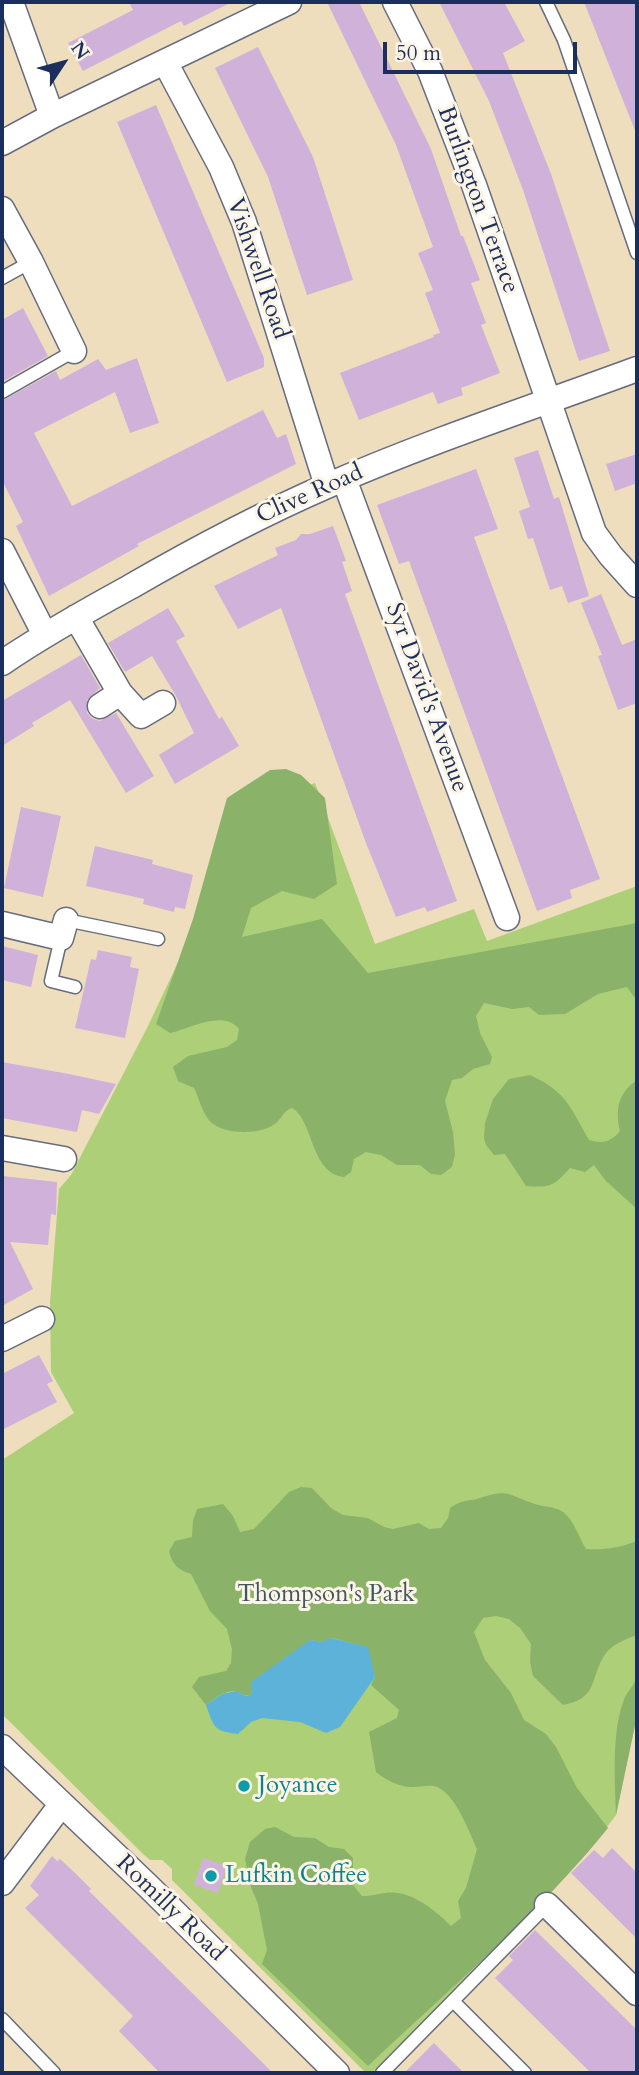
<!DOCTYPE html>
<style>
body{margin:0}
#map{position:relative;width:639px;height:2075px;overflow:hidden;background:#efdebd;font-family:Cardo,serif}
canvas{display:block}
.frame{position:absolute;inset:0;border:4px solid #1b2f5e;pointer-events:none}
.north{position:absolute;left:28px;top:28px;width:70px;height:70px;-webkit-text-stroke:5px #fcf5e5;paint-order:stroke;rotate:54deg;font-size:19px;font-weight:700;line-height:28px;text-align:center;color:#1b2f5e}
.north::after{content:'';display:block;margin:auto;width:24px;height:32px;background:#1b2f5e;clip-path:polygon(50% 0,100% 100%,50% 72%,0 100%)}
.scale{position:absolute;left:383px;top:42px;width:194px;height:32px;box-sizing:border-box;border:4px solid #1b2f5e;border-top:0;padding-left:9px;font-size:21px;line-height:24px;white-space:nowrap;color:#1b2f5e;-webkit-text-stroke:5px #fcf5e5;paint-order:stroke}
</style>
<div id="map">
<canvas width="639" height="2075"></canvas>
<div class="frame"></div>
<div class="north">N</div>
<div class="scale">50 m</div>
</div>
<script>
const g = document.querySelector('canvas').getContext('2d');
g.lineJoin = 'round';
function fill(path, color) { g.fillStyle = color; g.fill(path, 'evenodd'); }
function trace(path, color, width, dash) { g.strokeStyle = color; g.lineWidth = width; g.lineCap = dash ? 'butt' : 'round'; g.setLineDash(dash || []); g.stroke(path); }
function drawText(font, color, halo, rows, align = 'center') {
  g.font = font + ' Cardo,serif'; g.lineWidth = 6; g.setLineDash([]); g.textBaseline = 'middle'; g.strokeStyle = halo; g.fillStyle = color; for (const [text, x, y, turn = 0] of rows) {
    g.save(); g.translate(x, y); g.rotate((+turn || 0) * Math.PI / 180); g.textAlign = isNaN(turn) ? turn : align; if (halo) g.strokeText(text, 0, 0); g.fillText(text, 0, 0); g.restore();
  }
}
fill(new Path2D(`
 M315,783L375,944L474,909L487,941L637,886V1716L616,1815L589,1851L372,2073H366L172,1880V1869L162,1860H150L143,1854L2,1714V1460L74,1413L51,1372L50,1302L59,1189L71,1175L148,1026L197,922L236,809Z`), '#adcf78');
fill(new Path2D(`
 M286,769L301,775L325,798L337,884L314,899L282,891L251,908L242,937L322,919L368,973L637,923V1001L627,987L598,994L565,1014L539,1015L529,1007L512,1009L484,1003L476,1016L480,1033L492,1057L490,1064L473,1069L462,1078L452,1080L445,1101L453,1132L455,1154L452,1167L441,1175L431,1174L420,1165H397L381,1155L366,1152L354,1159L351,1172L344,1177C310,1173 314,1121 292,1108C283,1111 283,1117 276,1123C262,1135 226,1135 212,1123C203,1116 199,1098 194,1088L178,1081L173,1067L188,1056L227,1047L237,1040L239,1029C223,1009 190,1029 170,1033L156,1024L193,919L227,798L270,770Z
 M530,1075C568,1093 570,1107 589,1140C603,1144 611,1142 620,1131C615,1110 618,1093 637,1080V1209L606,1181L594,1165L585,1172L570,1168C554,1186 550,1188 526,1186L505,1154L494,1155L486,1145L484,1138L485,1123L493,1099L509,1079Z
 M301,1487L312,1488L331,1508L343,1515L368,1518L384,1527L393,1529L419,1523L429,1529L441,1528L448,1518L450,1508C463,1499 467,1502 480,1498C509,1489 506,1494 532,1503C541,1507 555,1506 563,1512C574,1520 579,1538 586,1549C605,1550 619,1548 637,1541V1635C626,1639 610,1645 604,1656C589,1681 598,1698 563,1705L533,1676L530,1662L531,1644L520,1628L509,1619L496,1616L483,1618L474,1632L485,1660L511,1693L524,1720L546,1734L556,1747L577,1788L608,1828C539,1914 449,1989 368,2066L262,1964L267,1950L258,1904L251,1887L245,1859L250,1842L265,1829L275,1827L294,1837L315,1838L329,1847L344,1849L353,1858V1885L362,1896C371,1896 377,1894 385,1893C410,1889 435,1910 451,1926L461,1918L458,1901L466,1888L477,1849C469,1832 455,1791 434,1786C427,1785 419,1787 412,1787C399,1787 386,1780 376,1772L369,1732L397,1718L399,1710L371,1685L375,1677L367,1647L332,1638L321,1642L310,1640L252,1688L251,1696C244,1696 240,1692 234,1691C223,1691 214,1699 206,1705L192,1687L199,1677L226,1671L231,1663L232,1649L227,1629L210,1611L191,1574C178,1570 172,1564 169,1551L175,1541L192,1537L193,1521L197,1509L223,1504L233,1516L240,1532L254,1529L289,1492Z
 M637,1678V1716L616,1815C615,1781 611,1730 625,1697C628,1691 634,1685 637,1678Z`), '#8ab268');
fill(new Path2D(`
 M331,1638L368,1647L375,1677L340,1727L326,1733L300,1722L262,1718L251,1722L238,1734C213,1731 214,1727 206,1705L222,1694L236,1691L246,1696H251L252,1681L310,1640L321,1642Z`), '#5db2d9');
fill(new Path2D(`
 M129,2H232L184,26L181,21L83,71L68,43L133,10Z
 M327,2H359L431,149L461,236H463L480,280L471,283L486,323L481,325L500,373L461,388L463,395L438,404L433,392L359,420L340,373L434,337L433,335L440,333L425,293L433,290L418,253L433,247L396,145Z
 M439,2H504L525,41L503,53L551,174L610,351L579,361L523,190L489,101Z
 M584,2H637V133H636Z
 M258,47L313,157L353,280L307,295L268,177L215,68Z
 M156,105L264,358V367L227,382L117,122Z
 M23,308L48,356L2,382V320Z
 M137,358L159,423L130,433L115,392L34,433L72,506L263,410L277,438L286,434L296,464L137,544L139,546L49,596L16,526L23,522L2,480V401L56,371L60,380L98,359L106,370Z
 M538,450L554,499L559,497L589,596L568,603L562,586L550,590L533,538L528,539L519,511L530,507L514,458Z
 M637,454V483L615,491L606,464Z
 M476,469L498,529L474,537L600,879L570,890L572,898L537,911L409,561L399,564L377,505Z
 M333,526L346,561L342,562L352,591L345,594L457,901L427,912L425,907L396,917L366,843L281,608L238,629L214,586L278,555L275,548L296,540L301,534H310Z
 M601,594L622,645L637,639V703L618,710L598,656L602,655L581,603Z
 M168,608L185,636L176,641L219,719L222,717L239,746L175,784L159,755L194,733L176,696L152,656L125,672L108,643Z
 M81,655L100,688L87,700V713L93,719L100,721L116,713L154,776L126,793L70,700L32,723L34,726L2,746V701Z
 M21,807L61,816L43,897L4,888Z
 M95,846L153,860L152,864L193,875L185,909L175,907L174,912L143,904L144,899L86,886Z
 M2,946L38,955L31,987L2,980Z
 M98,950L132,957L130,967L139,969L125,1038L75,1028L91,959L96,960Z
 M2,1062L69,1074L116,1084L99,1114L82,1110L77,1132L2,1118Z
 M2,1176L57,1182L56,1215L51,1214L48,1245L10,1242L33,1289L2,1306Z
 M39,1355L53,1381L47,1384L57,1402L2,1430V1374Z
 M612,1848L637,1873V1939L571,1873L594,1850L603,1858Z
 M52,1856L57,1861L60,1859L74,1872L91,1889L89,1891L273,2073H160L119,2031L133,2016L25,1908L39,1895L30,1886Z
 M203,1858L227,1866L218,1893L194,1885Z
 M535,1930L637,2030V2073H591L495,1978L513,1960L509,1956Z
 M434,2043L464,2073H404Z`), '#cfb1da');
const lane = new Path2D(`
 M546,2L564,40L637,253
 M2,278L31,262
 M2,392L74,351
 M66,920L158,939
 M61,938L51,981L75,987
 M453,2001L525,2073
 M2,2019L54,2073
 M382,2073L547,1905`);
const street = new Path2D(`
 M11,2L52,116
 M395,2L430,71L474,185L594,533L611,556L637,585
 M165,62L221,167L244,222L327,486
 M2,143L52,116L289,2
 M2,209L31,262L74,351
 M344,479L507,918
 M2,551L45,635
 M76,617L120,693L141,716L163,703
 M2,663C43,635 86,611 130,587C194,550 260,515 329,485C430,441 534,407 637,369
 M100,706L120,693
 M2,924L61,938L66,920
 M2,1148L64,1159
 M2,1339L42,1319
 M2,1747L147,1885L337,2073
 M2,1883L61,1805
 M547,1905L637,1993`);
trace(lane, '#656c7f', 15);
trace(street, '#656c7f', 27);
trace(lane, '#fff', 12);
trace(street, '#fff', 24);
for (const [x, y, r, color] of [
 [244,1786,7,"#0f9aa8"],
 [211,1876,7,"#0f9aa8"]
]) { const dot = new Path2D(); dot.arc(x, y, r, 0, 2 * Math.PI); g.fillStyle = color; g.fill(dot); trace(dot, '#fcf5e5', 2.5); }
drawText('24px', '#1b2f5e', '#fcf5e5', [
 ["Burlington Terrace",477,200,70],
 ["Vishwell Road",257,269,71],
 ["Clive Road",310,495,-24],
 ["Syr David's Avenue",426,698,70],
 ["Romilly Road",170,1909,44]
]);
drawText('24px', '#405764', '#fcf5e5', [
 ["Thompson's Park",326,1595]
]);
drawText('24px', '#0d838f', '#fcf5e5', [
 ["Joyance",258,1786],
 ["Lufkin Coffee",225,1876]
], 'left');
</script>
